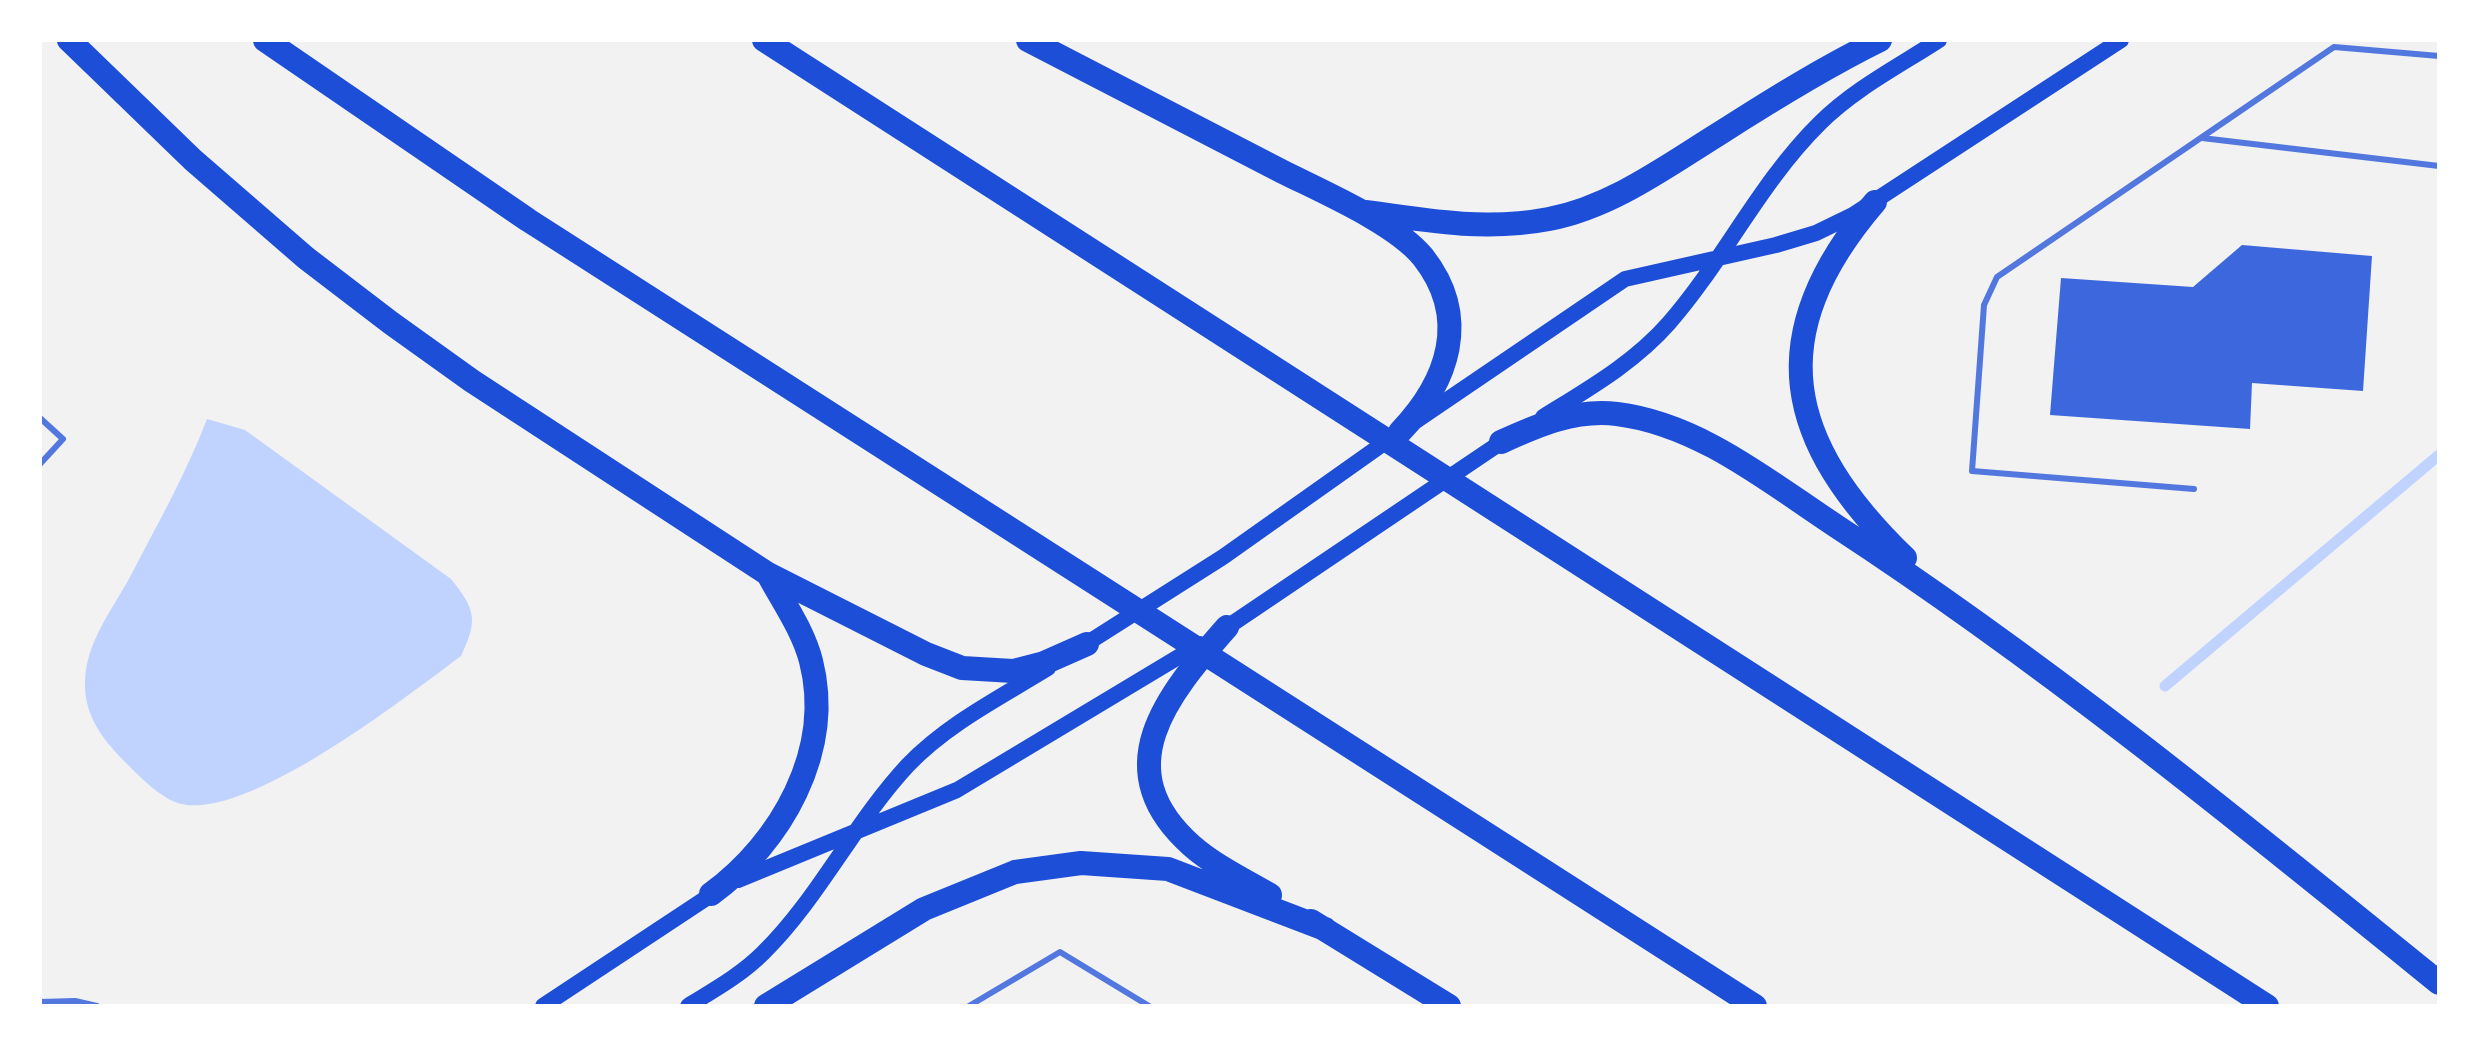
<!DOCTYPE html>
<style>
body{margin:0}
#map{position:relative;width:2479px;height:1046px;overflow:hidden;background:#f2f2f2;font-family:"Archivo Narrow",sans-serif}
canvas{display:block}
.frame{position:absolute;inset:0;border:42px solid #fff;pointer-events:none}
</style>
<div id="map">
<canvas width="2479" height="1046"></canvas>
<div class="frame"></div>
</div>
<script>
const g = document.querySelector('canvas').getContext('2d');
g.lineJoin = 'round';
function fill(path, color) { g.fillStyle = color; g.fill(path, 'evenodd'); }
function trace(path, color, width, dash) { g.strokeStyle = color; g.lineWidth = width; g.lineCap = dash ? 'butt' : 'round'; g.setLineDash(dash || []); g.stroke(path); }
fill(new Path2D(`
 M207,419L245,430L451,579C476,610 478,620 461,656C408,695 240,828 175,802C158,795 141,778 128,765C104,741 84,717 85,682C86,642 112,610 130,577C157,525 186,474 207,419Z`), '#bfd3fe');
trace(new Path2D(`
 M2165,686L2439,455`), '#bfd3fe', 11);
fill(new Path2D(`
 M2242,245L2372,256L2363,391L2252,383L2250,429L2050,415L2061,278L2193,287Z`), '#3d67dc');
trace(new Path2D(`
 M2202,138L2439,166
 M40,418L63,439L40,464
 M2194,489L1972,471L1984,305L1997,277L2334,47L2439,56
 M40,1002L75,1001L97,1006
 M969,1006L1060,952L1149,1006`), '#5277de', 6);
trace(new Path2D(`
 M1543,417C1588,389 1634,363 1669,323C1724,260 1760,182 1820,123C1854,89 1899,66 1939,40
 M1416,421L1625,279L1776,245L1816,233L1853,215L2121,40
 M1220,632L1509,437
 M1078,649L1223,557L1394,436
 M738,880L957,790L1200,644
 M543,1006L717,891
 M688,1006C714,990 741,975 763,953C819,898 854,823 908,765C947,724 1001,697 1048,668`), '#1d4ed8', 16);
trace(new Path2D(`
 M69,40L193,160L306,258L391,323L472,381L768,574L926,654L962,668L1013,671L1044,663L1087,644
 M265,40L528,220L1755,1006
 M764,40L2267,1006
 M1028,40C1113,84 1198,128 1283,172C1323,192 1395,223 1423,257C1471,318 1448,382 1400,432
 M1875,202C1760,336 1785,442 1905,558
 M1367,212C1428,221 1487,231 1549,219C1611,207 1664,168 1717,135C1770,101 1823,68 1880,40
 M1501,442C1538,425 1575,409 1617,414C1699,424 1769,482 1836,526C2047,664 2243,824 2439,983
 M1227,627C1167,695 1105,769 1192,846C1215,866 1244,880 1270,895
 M711,894C781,843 834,751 811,661C803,630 783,602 768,574
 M1311,921L1449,1006
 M766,1006L924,909L1015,872L1081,863L1168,869L1325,929`), '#1d4ed8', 24);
</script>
